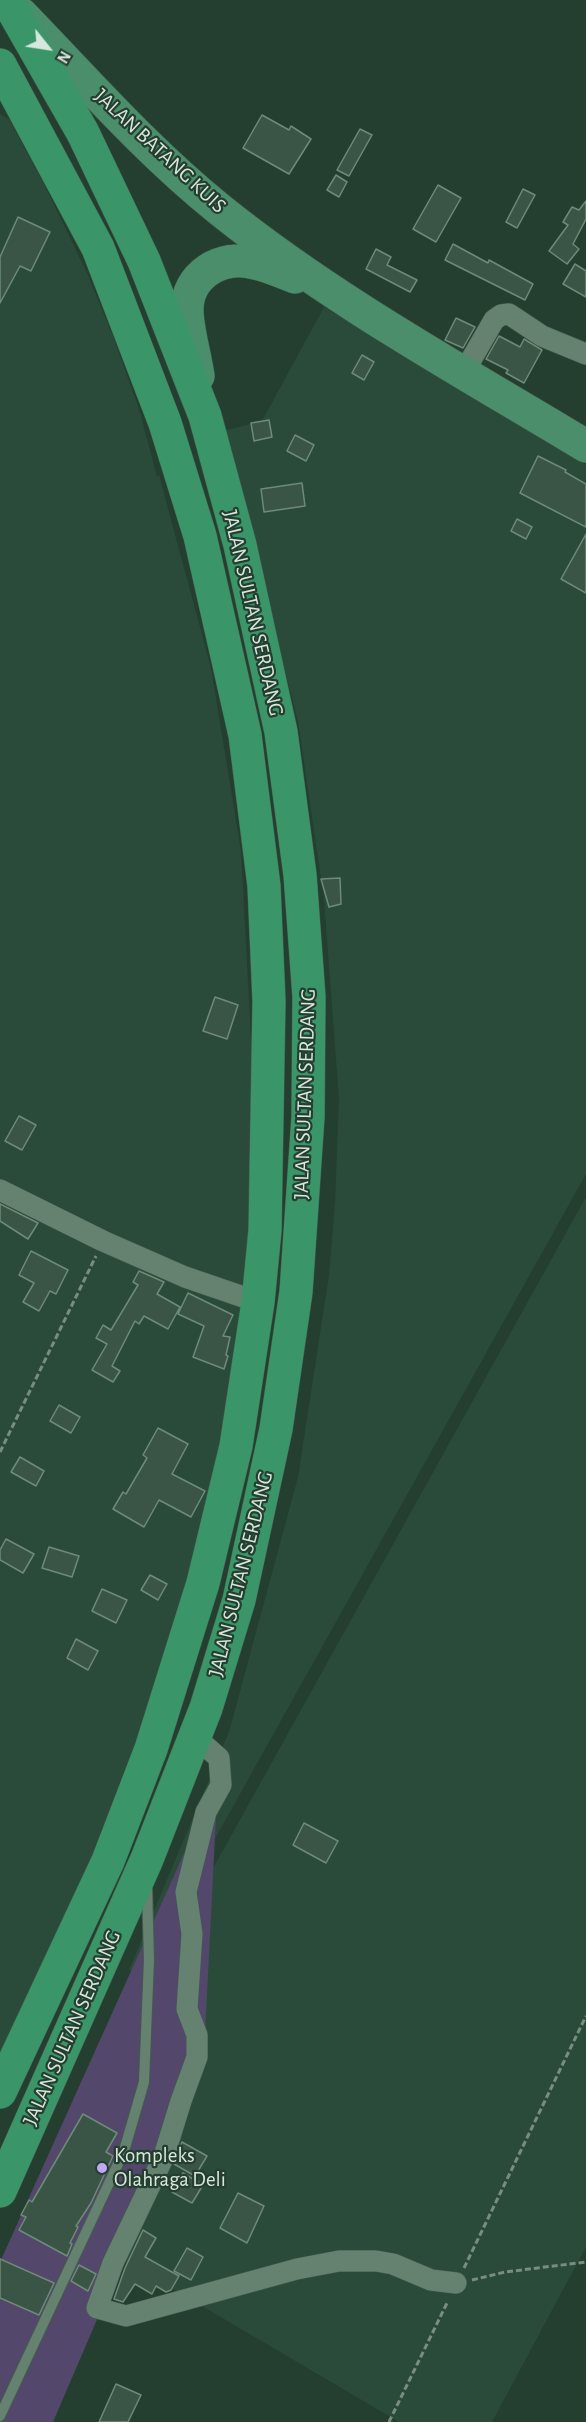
<!DOCTYPE html>
<style>
body{margin:0}
#map{position:relative;width:586px;height:2422px;overflow:hidden;background:#243e2f;font-family:"Alegreya Sans",sans-serif}
canvas{display:block}
.north{position:absolute;left:18px;top:18px;width:60px;height:60px;-webkit-text-stroke:4px #243e2f;paint-order:stroke;rotate:120deg;font-size:16px;font-weight:700;line-height:24px;text-align:center;color:#d8e7dd}
.north::after{content:'';display:block;margin:auto;width:21px;height:27px;background:#d8e7dd;clip-path:polygon(50% 0,100% 100%,50% 72%,0 100%)}
</style>
<div id="map">
<canvas width="586" height="2422"></canvas>
<div class="north">N</div>
</div>
<script>
const g = document.querySelector('canvas').getContext('2d');
g.lineJoin = 'round';
function fill(path, color) { g.fillStyle = color; g.fill(path, 'evenodd'); }
function trace(path, color, width, dash) { g.strokeStyle = color; g.lineWidth = width; g.lineCap = dash ? 'butt' : 'round'; g.setLineDash(dash || []); g.stroke(path); }
function drawText(font, color, halo, rows, align = 'center') {
  g.font = font + ' "Alegreya Sans",sans-serif'; g.lineWidth = 4.5; g.setLineDash([]); g.textBaseline = 'middle'; g.strokeStyle = halo; g.fillStyle = color; for (const [text, x, y, turn = 0] of rows) {
    g.save(); g.translate(x, y); g.rotate((+turn || 0) * Math.PI / 180); g.textAlign = isNaN(turn) ? turn : align; if (halo) g.strokeText(text, 0, 0); g.fillText(text, 0, 0); g.restore();
  }
}
fill(new Path2D(`
 M0,114L9,119L45,186L87,273L113,336L140,412L157,477L159,475L211,668L241,851L257,1152L244,1296L215,1501L118,1806L0,2062Z
 M324,307L586,464V1174L139,1975L129,1970L229,1732L298,1477L329,1275L335,1202L339,1099L324,899L298,721L223,431L262,421Z
 M586,1197V2247L492,2422H399L27,2203Z`), '#2a4b3a');
fill(new Path2D(`
 M218,1778L203,2073L53,2422H0V2262Z`), '#53476b');
const building = new Path2D(`
 M262,115L289,130L291,126L311,139L289,174L243,148Z
 M360,129L372,135L349,176L337,170Z
 M336,175L347,182L339,197L327,190Z
 M438,185L461,198L436,242L413,229Z
 M523,189L535,195L517,228L506,222Z
 M586,201V219L573,244L579,249L567,264L549,251L568,225L563,222L572,207L579,210Z
 M18,217L50,232L31,271L20,266L0,303V257Z
 M453,244L488,263L489,260L533,284L525,300L445,260Z
 M376,249L391,257L387,265L417,280L410,292L366,269Z
 M575,264L586,271V297L563,284Z
 M456,318L475,327L463,348L445,340Z
 M499,336L520,347L524,339L542,350L524,383L506,373L508,370L486,359Z
 M362,355L374,362L364,380L352,373Z
 M269,420L272,437L254,441L251,423Z
 M295,435L314,445L306,461L287,451Z
 M538,456L566,470L565,472L586,484V527L520,493Z
 M302,483L305,506L264,512L261,489Z
 M517,519L532,527L526,539L511,531Z
 M586,534V593L561,579Z
 M340,878L341,904L329,907L321,879Z
 M215,997L238,1005L227,1039L203,1031Z
 M19,1116L36,1125L22,1150L5,1141Z
 M0,1204L38,1223L28,1239L0,1221Z
 M31,1251L68,1270L56,1294L50,1291L39,1311L23,1302L34,1283L19,1275Z
 M139,1271L164,1282L157,1294L180,1307L168,1329L144,1316L139,1324L135,1321L112,1366L120,1371L113,1382L92,1370L107,1344L96,1338L103,1325L111,1330L138,1285L133,1282Z
 M188,1293L233,1315L223,1336L230,1337L226,1355L228,1356L224,1369L193,1357L204,1326L178,1314Z
 M59,1405L80,1417L71,1433L50,1421Z
 M158,1428L188,1444L172,1474L205,1491L191,1517L159,1500L144,1527L113,1509L123,1492L126,1494L147,1458L143,1455Z
 M20,1457L44,1471L36,1486L11,1472Z
 M6,1539L34,1554L23,1573L0,1560V1550Z
 M49,1547L79,1556L72,1577L42,1568Z
 M150,1575L167,1584L158,1600L141,1590Z
 M102,1589L127,1600L116,1623L92,1611Z
 M76,1639L98,1651L88,1670L67,1658Z
 M304,1823L338,1841L326,1863L293,1845Z
 M83,2114L117,2133L106,2152L113,2156L91,2203L76,2226L78,2227L70,2243L72,2244L67,2256L19,2230L26,2217L21,2215L29,2200L32,2202Z
 M182,2142L207,2156L195,2176L174,2164Z
 M183,2173L203,2185L192,2203L172,2192Z
 M238,2193L264,2206L247,2243L220,2228Z
 M143,2230L156,2238L145,2257L179,2276L171,2290L166,2292L156,2286L152,2294L135,2284L123,2302L114,2299L125,2268Z
 M187,2248L203,2257L191,2280L174,2271Z
 M0,2259L54,2283L39,2315L0,2298Z
 M79,2265L96,2274L88,2291L71,2281Z
 M116,2384L141,2395L128,2422H99Z`);
fill(building, '#3a5546');
trace(building, '#6e8a79', 1.5);
const lane = new Path2D(`
 M0,2416L124,2151L144,2082L149,1960L147,1886`);
const street = new Path2D(`
 M464,372L494,320L501,315L509,314L542,336L586,354
 M0,1190L103,1241L185,1277L258,1302
 M195,1737L219,1758L221,1785L206,1812L186,1892L192,1934L187,2009L197,2035V2057L181,2101L164,2156L113,2263L97,2308L126,2316L297,2269L339,2261H376L393,2264L431,2280L456,2283`);
const primary = new Path2D(`
 M21,14C85,80 147,151 219,209C332,300 462,371 586,446
 M198,376C195,355 188,333 187,312C186,275 221,254 255,263C269,266 282,272 295,277`);
const highway = new Path2D(`
 M0,65L98,248L165,423L200,536L245,735L264,886L269,1001L265,1230L258,1302L236,1446L203,1583L151,1749L108,1861L0,2092
 M0,2191L147,1859L206,1708L239,1600L276,1429L296,1292L308,1117L309,997L300,875L281,732L240,545L205,416L144,261L83,133L7,0`);
trace(lane, '#445b4e', 12);
trace(street, '#445b4e', 22);
trace(primary, '#445b4e', 34);
trace(highway, '#445b4e', 34);
trace(new Path2D(`
 M0,1452L96,1256
 M464,2268L586,2016
 M472,2280L505,2272L586,2262
 M389,2422L448,2301`), '#798d81', 3, [6, 3]);
trace(lane, '#658170', 10);
trace(street, '#658170', 21);
trace(primary, '#4b8e6c', 33);
trace(highway, '#3a9669', 33);
for (const [x, y, r, color] of [
 [102,2168,6,"#c1a8f3"]
]) { const dot = new Path2D(); dot.arc(x, y, r, 0, 2 * Math.PI); g.fillStyle = color; g.fill(dot); trace(dot, '#243e2f', 2); }
drawText('21px', '#d8e7dd', '#243e2f', [
 ["JALAN BATANG KUIS",160,151,43],
 ["JALAN SULTAN SERDANG",253,613,77],
 ["JALAN SULTAN SERDANG",305,1094,-88],
 ["JALAN SULTAN SERDANG",241,1574,-76],
 ["JALAN SULTAN SERDANG",72,2028,-66]
]);
drawText('21px', '#d8e7dd', '#243e2f', [
 ["Kompleks",114,2156],
 ["Olahraga Deli",114,2180]
], 'left');
</script>
